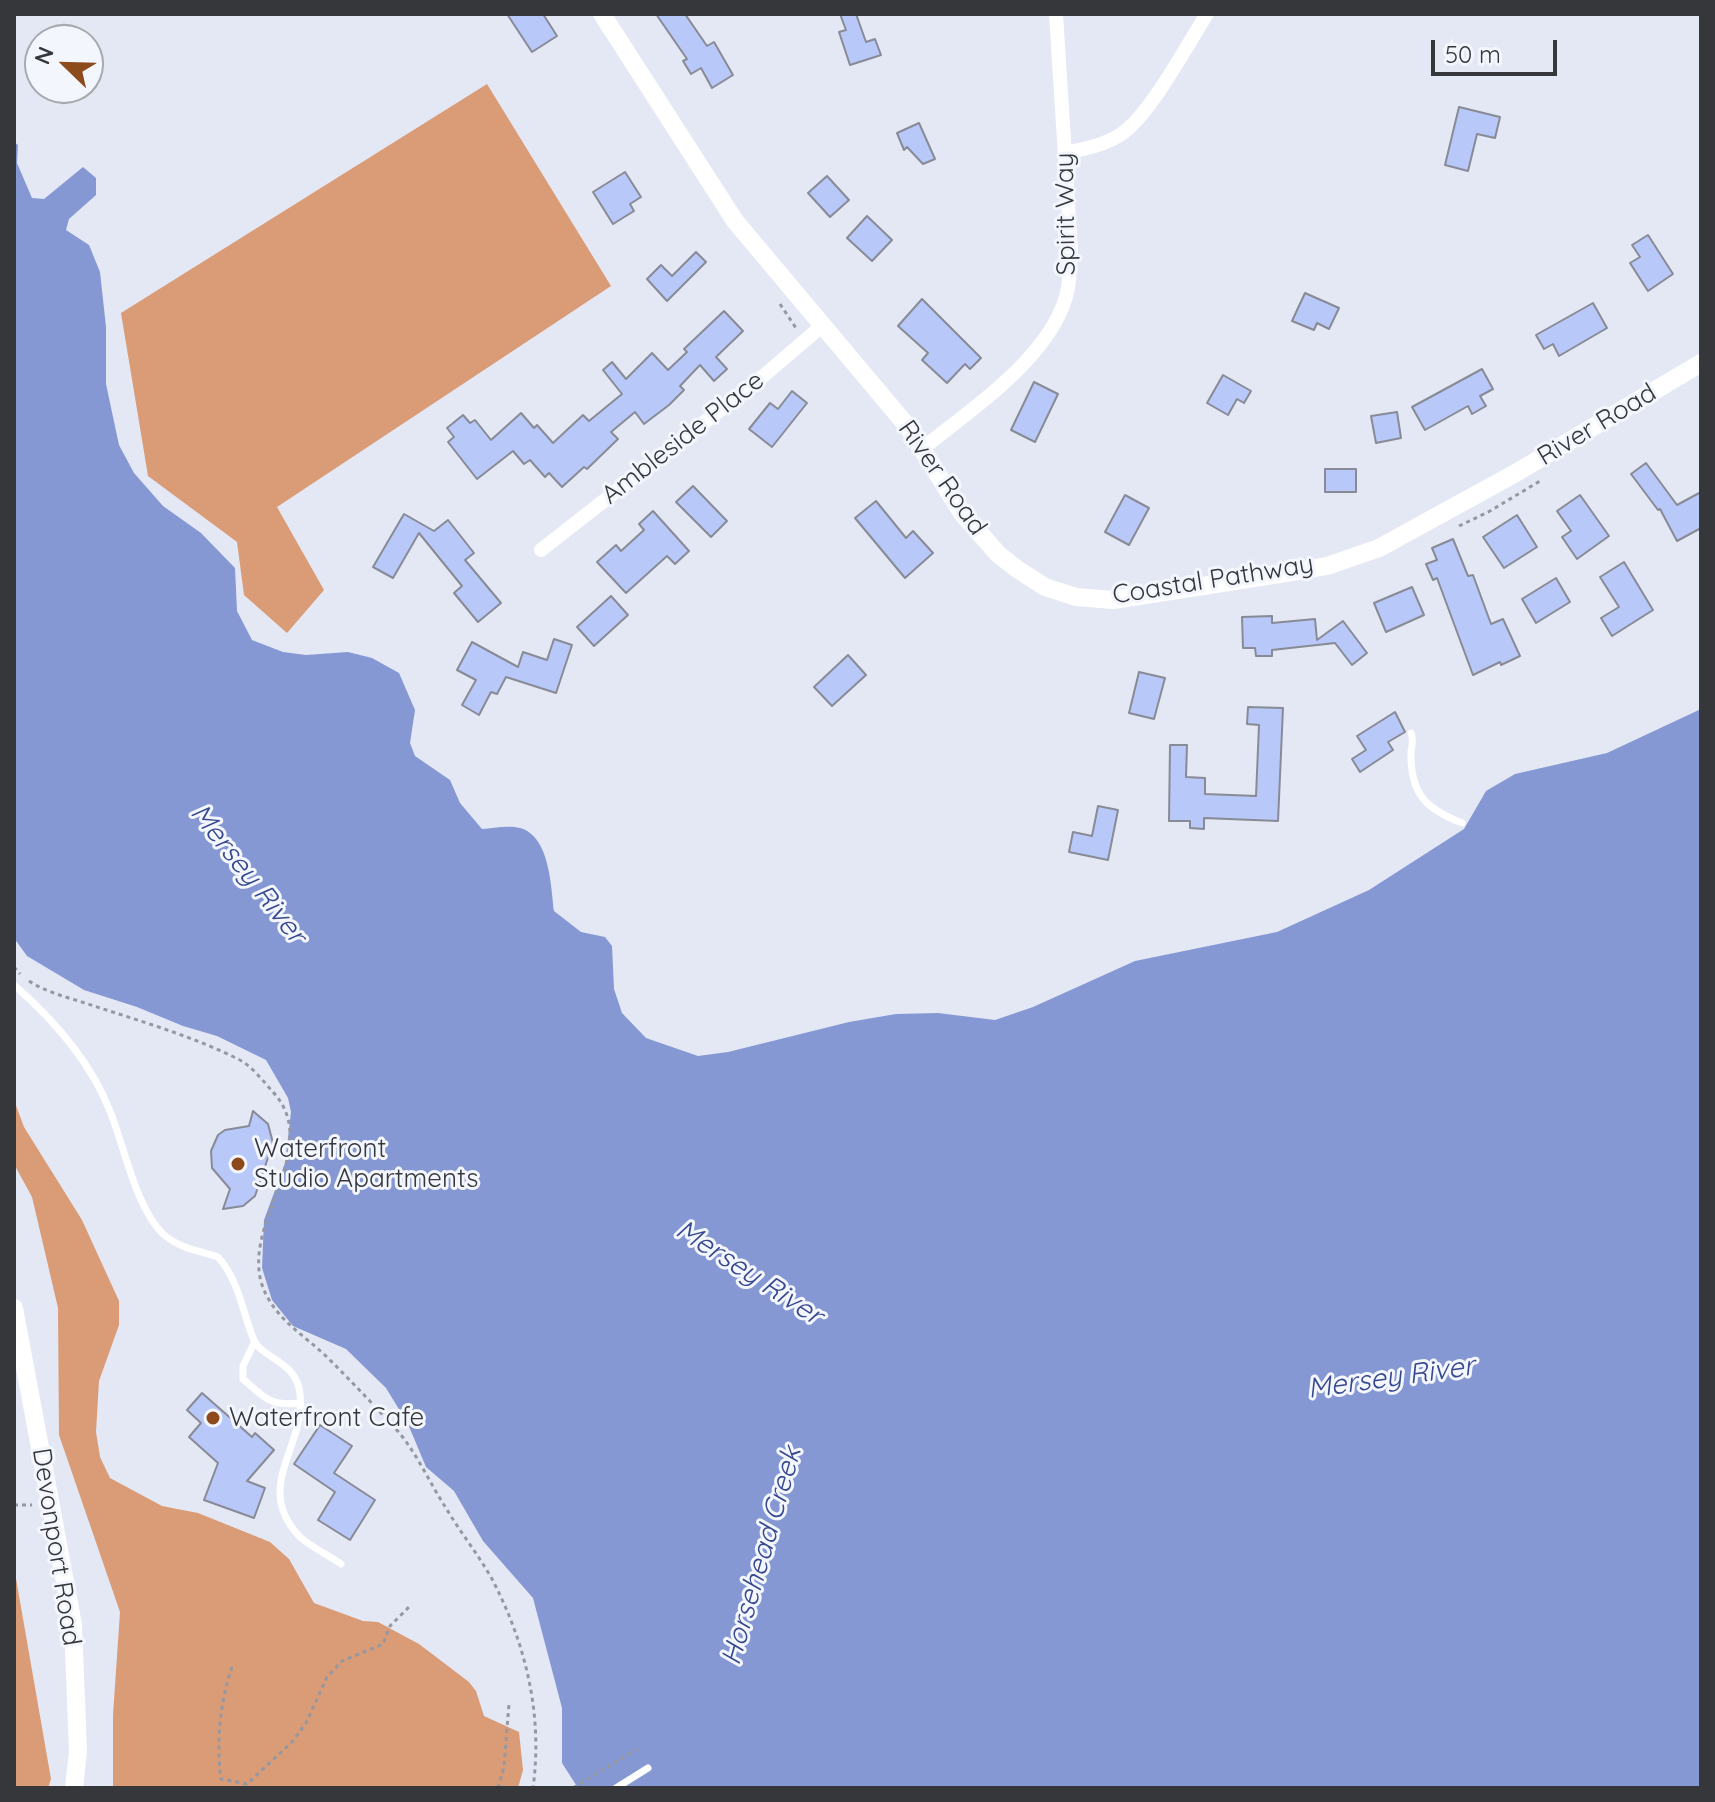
<!DOCTYPE html>
<style>
body{margin:0}
#map{position:relative;width:1715px;height:1802px;overflow:hidden;background:#e4e8f4;font-family:Quicksand,sans-serif}
canvas{display:block}
.frame{position:absolute;inset:0;border:16px solid #35373b;pointer-events:none}
.north{position:absolute;left:24px;top:24px;width:80px;height:80px;box-sizing:border-box;background:#f3f6fd;border:2px solid #a7aaaf;border-radius:50%;rotate:293deg;font-size:22px;font-weight:700;line-height:32px;text-align:center;color:#35373b}
.north::after{content:'';display:block;margin:auto;width:28px;height:36px;background:#8d4a1c;clip-path:polygon(50% 0,100% 100%,50% 72%,0 100%)}
.scale{position:absolute;left:1431px;top:40px;width:126px;height:36px;box-sizing:border-box;border:4px solid #35373b;border-top:0;padding-left:10px;font-size:24px;line-height:28px;white-space:nowrap;color:#35373b;-webkit-text-stroke:6px #f3f6fd;paint-order:stroke}
</style>
<div id="map">
<canvas width="1715" height="1802"></canvas>
<div class="frame"></div>
<div class="north">N</div>
<div class="scale">50 m</div>
</div>
<script>
const g = document.querySelector('canvas').getContext('2d');
g.lineJoin = 'round';
function fill(path, color) { g.fillStyle = color; g.fill(path, 'evenodd'); }
function trace(path, color, width, dash) { g.strokeStyle = color; g.lineWidth = width; g.lineCap = dash ? 'butt' : 'round'; g.setLineDash(dash || []); g.stroke(path); }
function drawText(font, color, halo, rows, align = 'center') {
  g.font = font + ' Quicksand,sans-serif'; g.lineWidth = 6; g.setLineDash([]); g.textBaseline = 'middle'; g.strokeStyle = halo; g.fillStyle = color; for (const [text, x, y, turn = 0] of rows) {
    g.save(); g.translate(x, y); g.rotate((+turn || 0) * Math.PI / 180); g.textAlign = isNaN(turn) ? turn : align; if (halo) g.strokeText(text, 0, 0); g.fillText(text, 0, 0); g.restore();
  }
}
fill(new Path2D(`
 M487,84L611,286L277,507L324,590L287,633L244,595L237,542L148,476L121,313Z
 M14,1100L24,1127L82,1220L119,1301V1325L99,1381L96,1432L100,1457L110,1478L162,1506L198,1513L270,1542L289,1559L314,1603L363,1621L378,1622L419,1644L469,1682L476,1691L484,1716L519,1732L523,1770L518,1788H113V1715L120,1612L59,1435L58,1308L32,1197L14,1164Z
 M14,1567L51,1779L48,1788H14Z`), '#da9b77');
fill(new Path2D(`
 M14,142L18,145L17,163L32,198L44,199L83,167L96,178V195L69,219L66,230L89,245L100,272L106,327V384L119,445L134,473L163,506L201,533L235,568L237,611L252,640L283,652L306,655L348,652L372,658L399,673L415,710L410,743L415,756L450,780L460,803L482,829C493,828 508,825 520,828C550,836 551,887 554,911L581,932L605,937L612,946L614,989L622,1013L646,1038L698,1056L728,1052L849,1022L896,1014L938,1013L995,1020L1033,1007L1135,961L1277,932L1369,890L1464,829L1486,791L1515,774L1607,753L1701,709V1788H578L562,1763V1708L533,1598L483,1541L454,1491L426,1467L408,1424L386,1388L346,1349L293,1326L272,1300L262,1268L264,1220L285,1163L291,1112L288,1098L266,1060L217,1036L183,1026L137,1007L84,990L27,956L14,938Z`), '#8598d3');
const building = new Path2D(`
 M507,14H543L557,36L532,52Z
 M656,14H685L707,46L714,42L733,75L712,88L701,68L691,74L683,61L687,59Z
 M840,14H856L866,42L875,39L881,55L850,65L839,32L846,30Z
 M1459,107L1500,117L1495,138L1477,134L1468,171L1445,165Z
 M919,123L935,159L923,164L907,147L904,150L897,133Z
 M625,172L641,197L630,204L634,211L613,224L593,192Z
 M827,176L849,200L830,217L808,193Z
 M867,216L892,240L872,261L847,238Z
 M1648,235L1673,274L1648,291L1630,263L1640,257L1632,245Z
 M696,252L706,262L667,301L647,279L661,265L672,276Z
 M1305,293L1339,308L1329,329L1317,323L1314,330L1292,321Z
 M922,299L981,358L970,369L965,364L947,383L922,360L928,353L898,326Z
 M1593,303L1607,328L1559,356L1553,344L1544,349L1536,335Z
 M724,311L743,331L716,357L727,369L714,381L700,365L680,386L684,390L669,405L644,424L635,412L611,432L618,439L587,469L584,467L562,487L549,473L545,477L530,460L524,464L513,451L477,479L448,442L454,437L447,428L463,415L470,423L475,420L491,440L521,413L534,428L537,425L553,443L583,415L589,421L622,394L603,370L612,362L626,379L652,353L668,370L687,352L684,349Z
 M1482,369L1493,389L1480,396L1486,406L1472,414L1468,406L1425,430L1412,407Z
 M1223,375L1251,391L1244,403L1237,399L1228,415L1207,403Z
 M1034,382L1058,394L1035,442L1011,430Z
 M792,391L807,403L772,447L749,429L770,403L778,409Z
 M1397,412L1401,438L1376,443L1371,416Z
 M1646,463L1677,505L1701,492V528L1677,541L1660,509L1658,510L1631,474Z
 M1325,469H1356V492H1325Z
 M693,486L727,521L711,537L676,502Z
 M1125,495L1149,508L1129,545L1105,532Z
 M1580,495L1609,536L1577,559L1562,537L1571,531L1557,511Z
 M876,501L906,538L913,531L933,553L905,578L855,518Z
 M653,511L689,551L675,564L667,556L626,593L597,562L616,545L621,551L644,530L639,524Z
 M404,514L434,531L448,520L474,553L465,560L501,603L478,622L454,593L462,586L419,533L393,578L373,567Z
 M1517,515L1537,547L1504,568L1483,537Z
 M1453,539L1468,576L1473,575L1491,624L1503,619L1520,656L1501,665L1500,662L1473,675L1437,578L1433,580L1426,564L1437,560L1432,548Z
 M1624,562L1653,610L1612,636L1601,618L1619,607L1600,577Z
 M1556,578L1570,602L1536,623L1522,599Z
 M1412,587L1424,615L1386,632L1374,603Z
 M611,596L628,615L594,646L577,627Z
 M1272,616V623L1315,619L1317,640L1343,621L1367,653L1352,665L1335,643L1272,650V656H1256L1255,648H1243L1242,617Z
 M554,639L572,645L556,693L506,677L497,694L491,692L479,715L462,705L476,680L457,670L472,642L518,667L523,652L547,660Z
 M848,655L866,675L832,706L814,687Z
 M1139,672L1165,678L1154,719L1129,713Z
 M1248,707L1283,708L1278,821L1204,818V829L1190,828V821H1169L1170,745H1187L1186,777L1205,778V794L1256,796L1259,725L1247,724Z
 M1395,712L1405,732L1388,742L1393,750L1360,772L1352,759L1366,750L1357,736Z
 M1098,806L1118,810L1108,860L1069,852L1073,832L1092,836Z
 M253,1111L268,1124L273,1143L255,1196L243,1206L223,1209L230,1189L212,1168L211,1151L218,1135L225,1130L249,1126Z
 M202,1393L252,1437L255,1433L274,1450L247,1481L265,1488L254,1518L204,1500L218,1463L189,1437L201,1423L187,1410Z
 M320,1425L352,1446L334,1473L375,1500L350,1540L318,1520L335,1492L294,1464Z`);
fill(building, '#b8c8f9');
trace(building, '#888b96', 2);
trace(new Path2D(`
 M780,304L796,328
 M1459,526L1490,511L1540,481
 M14,967L20,974
 M29,981C46,992 66,997 85,1003C136,1020 190,1035 238,1059C251,1065 263,1081 273,1092C328,1152 229,1232 268,1298C282,1323 306,1337 327,1357C350,1380 372,1403 394,1427C415,1449 429,1482 446,1508C460,1532 478,1554 492,1579C526,1644 543,1715 533,1788
 M14,1505H32
 M232,1667C220,1701 216,1743 221,1779L247,1784L292,1742L306,1723L327,1677L342,1661L383,1644L390,1626L409,1607
 M498,1788L504,1767L509,1704
 M573,1788L637,1749`), '#9598a0', 3, [4, 4]);
trace(new Path2D(`
 M1411,733C1414,741 1412,744 1411,752C1410,794 1426,809 1462,823
 M14,985C53,1019 91,1063 110,1111C124,1146 136,1208 163,1234C180,1249 198,1250 218,1257C240,1282 242,1312 254,1340C261,1357 293,1361 299,1388C311,1443 250,1485 300,1537C311,1547 328,1555 341,1564
 M254,1343L243,1366V1379C264,1397 270,1407 299,1403
 M616,1788L648,1768`), '#fff', 7);
trace(new Path2D(`
 M1065,153C1086,148 1107,145 1124,132C1152,111 1187,45 1207,14
 M922,449C971,409 1056,354 1068,288C1070,276 1070,263 1071,251L1056,14
 M541,550L761,378L823,325`), '#fff', 14);
trace(new Path2D(`
 M602,14L735,221L908,427L962,513L998,554L1017,569L1045,587L1076,597L1113,600L1286,573L1327,566L1379,548L1514,474L1701,363
 M14,1308L73,1625L78,1752L74,1788`), '#fff', 18);
for (const [x, y, r, color] of [
 [238,1164,8,"#8d4a1c"],
 [213,1418,8,"#8d4a1c"]
]) { const dot = new Path2D(); dot.arc(x, y, r, 0, 2 * Math.PI); g.fillStyle = color; g.fill(dot); trace(dot, '#f3f6fd', 3); }
drawText('26px', '#35373b', '#f3f6fd', [
 ["Spirit Way",1066,214,-91],
 ["River Road",1597,425,-31],
 ["Ambleside Place",683,438,-38],
 ["River Road",942,478,55],
 ["Coastal Pathway",1213,580,-9],
 ["Devonport Road",56,1547,81]
]);
drawText('26px', '#35373b', '#f3f6fd', [
 ["Waterfront",254,1149],
 ["Studio Apartments",254,1179],
 ["Waterfront Cafe",229,1418]
], 'left');
drawText('italic 28px', '#36488f', '#f3f6fd', [
 ["Mersey River",248,874,52],
 ["Mersey River",749,1273,33],
 ["Mersey River",1391,1378,-8],
 ["Horsehead Creek",762,1556,-74]
]);
</script>
